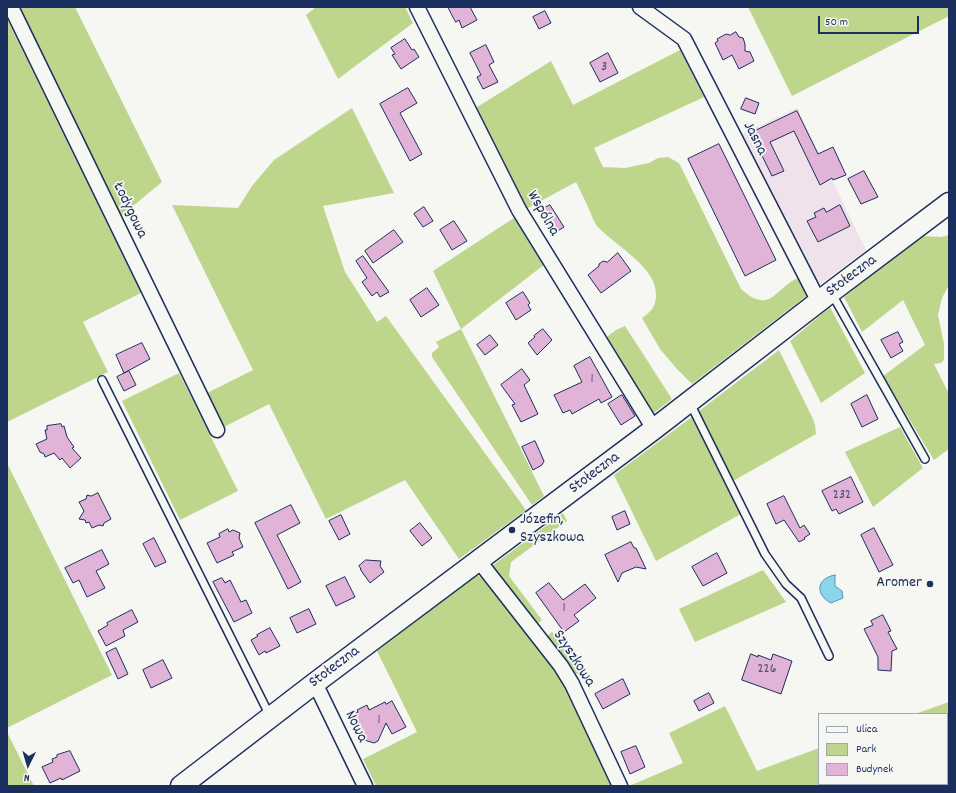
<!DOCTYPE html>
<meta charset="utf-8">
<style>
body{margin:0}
#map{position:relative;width:956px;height:793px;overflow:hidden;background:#f6f6f2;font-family:Dekko,sans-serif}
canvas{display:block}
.frame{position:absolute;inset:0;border:8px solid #1b2f5e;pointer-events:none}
.legend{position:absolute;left:818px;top:713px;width:130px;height:72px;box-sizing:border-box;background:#f6f6f2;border:1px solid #9ea6b7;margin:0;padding:5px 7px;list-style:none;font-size:12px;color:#1b2f5e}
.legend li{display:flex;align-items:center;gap:8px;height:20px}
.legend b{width:20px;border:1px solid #9ea6b7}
.north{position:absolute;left:8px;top:745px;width:40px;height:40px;-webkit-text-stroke:3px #f6f6f2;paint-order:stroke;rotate:185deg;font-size:11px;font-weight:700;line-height:16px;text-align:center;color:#1b2f5e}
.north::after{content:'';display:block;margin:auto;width:14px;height:18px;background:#1b2f5e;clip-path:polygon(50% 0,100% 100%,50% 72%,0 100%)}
.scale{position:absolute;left:818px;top:16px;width:101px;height:18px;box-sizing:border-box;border:2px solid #1b2f5e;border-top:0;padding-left:5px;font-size:12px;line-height:14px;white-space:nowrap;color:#1b2f5e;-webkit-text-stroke:3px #f6f6f2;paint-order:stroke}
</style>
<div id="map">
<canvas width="956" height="793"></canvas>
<div class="frame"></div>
<ul class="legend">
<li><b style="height:5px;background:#f6f6f2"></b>Ulica</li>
<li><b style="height:11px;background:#bed68c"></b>Park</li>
<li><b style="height:11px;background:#e0b3d7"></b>Budynek</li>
</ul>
<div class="north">N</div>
<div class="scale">50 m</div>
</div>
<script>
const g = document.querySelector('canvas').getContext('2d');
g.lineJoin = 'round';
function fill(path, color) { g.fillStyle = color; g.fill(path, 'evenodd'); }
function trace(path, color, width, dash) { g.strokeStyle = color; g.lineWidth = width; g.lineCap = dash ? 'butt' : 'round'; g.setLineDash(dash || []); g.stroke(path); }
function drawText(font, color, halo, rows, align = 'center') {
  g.font = font + ' Dekko,sans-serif'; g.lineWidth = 3.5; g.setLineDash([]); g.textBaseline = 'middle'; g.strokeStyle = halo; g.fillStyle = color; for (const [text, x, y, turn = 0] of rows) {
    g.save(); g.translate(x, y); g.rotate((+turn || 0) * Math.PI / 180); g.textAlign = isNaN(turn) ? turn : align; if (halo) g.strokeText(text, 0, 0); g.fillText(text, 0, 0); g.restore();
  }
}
fill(new Path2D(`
 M797,108L866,250L818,286L740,135Z`), '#efe2ea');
fill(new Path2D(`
 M19,7H75L162,182L121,216Z
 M316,7H405L413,23L338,79L306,15Z
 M748,7H949V16L792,96Z
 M7,19L141,293L83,322L108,372L7,422Z
 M680,50L704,97L594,148L603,167L625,168L649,163L658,158L668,157L679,163L741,289C771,316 775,287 800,277L809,294L692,384L676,368L660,349L642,318C650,313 656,306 656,296C658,267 615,246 597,226C593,221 591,213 588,207C584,198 580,190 576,182L526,209L474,109L551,61L573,105Z
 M352,108L394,193L323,206L345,272L377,322L386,316L526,510L459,559L405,480L326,519L269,404L224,427L207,393L253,370L172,205L238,208L252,186L274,160Z
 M517,216L545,264L461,329L544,496L532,505L432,357V353L439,347L436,342L461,329L433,271Z
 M949,235V285L942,298L938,315L944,344V360L941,363L934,364L949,394V449L934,460L883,376L925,345L903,300L862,332L844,297L885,264L923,236L941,237Z
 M830,307L865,373L821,403L790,341Z
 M625,326L672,399L650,416L604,339L616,330Z
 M779,350L813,419L815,425L816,434L733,481L699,411Z
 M179,373L238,491L180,520L122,401Z
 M693,416L741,514L656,561L614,475Z
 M900,427L923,468L873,507L845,452Z
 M7,463L112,675L7,728Z
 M563,513L567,521L511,562L509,576L542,620L537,624L492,566Z
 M763,570L786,602L695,642L679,609Z
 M477,575L484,579L559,674L614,786H376L363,759L417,732L377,651Z
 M552,632L581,672L574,675L546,637Z
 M949,702V786H629L683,763L669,733L725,706L757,771L819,748V784H947V714H915Z
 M7,732L34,786H7Z`), '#bed68c');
const water = new Path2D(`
 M835,575V586L842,591L843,598L831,603C815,595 816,578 835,575Z`);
fill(water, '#8ad5eb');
trace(water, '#5e93b3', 1);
const building = new Path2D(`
 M448,7H470L477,20L462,28L459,20L456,22Z
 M545,11L551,23L539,29L533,17Z
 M736,32L739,37L743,38L745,44V51L750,52L754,61L739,69L732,55L723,60L715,43L718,41L717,39L726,34L730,35Z
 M405,39L412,50L414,49L419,57L401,69L392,55L395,54L391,48Z
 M486,45L494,62L489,65L498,82L483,89L477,77L481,75L470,53Z
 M608,53L618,73L600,82L590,63Z
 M408,88L417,103L400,113L422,154L410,161L380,104Z
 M746,98L759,103L755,114L741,109Z
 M797,111L818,154L833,147L846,175L833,180L832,178L820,185L794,131L770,142L784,171L772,176L751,133Z
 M719,144L776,260L745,276L688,159Z
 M864,171L878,197L861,204L848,179Z
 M550,205L564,227L553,234L539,211Z
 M840,205L850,226L818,242L807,221L816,217L814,213L824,208L826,212Z
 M424,207L433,221L423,227L414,214Z
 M454,221L467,241L452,250L440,230Z
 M394,230L403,242L373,263L365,251Z
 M618,253L631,271L601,293L588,275L599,266V264L603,261L607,262Z
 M363,256L389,292L380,297L377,292L372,296L362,282L367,278L356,261Z
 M427,288L439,305L421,317L410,300Z
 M523,292L530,303L528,305L531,310L516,320L506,303Z
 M543,329L552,340L537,355L528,343L535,337L534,336Z
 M898,332L903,342L899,344L903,351L891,358L881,340Z
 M490,335L498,345L485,355L477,345Z
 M142,343L150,359L124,373L116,355Z
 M590,357L612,397L601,403L599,399L572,414L570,410L563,413L554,395L582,382L574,366Z
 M522,369L530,380L524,385L538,414L521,422L512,405L515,404L501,385Z
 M129,371L136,385L124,391L117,377Z
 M622,395L635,416L621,425L608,404Z
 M867,395L878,419L862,427L851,404Z
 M61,424L62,427L64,426L67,437L74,447L72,448L81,458L70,468L62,458L60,460L54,453L45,457L44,454L40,452L36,444L47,439L45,430H47V426Z
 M535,441L544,461L542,465L533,470L522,447Z
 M851,477L863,502L839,514L836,509L832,511L822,491Z
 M98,493L111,519L104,523L103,526L99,525L92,528L89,522L86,523L85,520L79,519L84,511L79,502L86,499L87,495L91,496Z
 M784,496L800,528L804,525L810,534L804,538L805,539L799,542L784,520L776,524L767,504Z
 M291,505L300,523L277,535L301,582L288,589L255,523Z
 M625,511L630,524L617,530L612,517Z
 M341,515L350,534L339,540L329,521Z
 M420,523L432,538L422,546L410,531Z
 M874,528L893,565L879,572L861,535Z
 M228,529L229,532L233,530L240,533L239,538L243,547L232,552L234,555L217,563L207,543L220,537L219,534Z
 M154,538L166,562L155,567L143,544Z
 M631,542L634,548H636L646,569L636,567L622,573L618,582L605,555Z
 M102,550L109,564L96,571L105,588L87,597L79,580L73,583L65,568Z
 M717,553L727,573L703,586L692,567Z
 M366,560L381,561L380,566L384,572L370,583L360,569H361L359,566Z
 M345,577L355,597L336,606L326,586Z
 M222,578L225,583L230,580L241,602L246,600L252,613L234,622L213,582Z
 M549,583L563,600L585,584L596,598L574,615L579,621L564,632L536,593Z
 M309,609L316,624L297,633L290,618Z
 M132,610L138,622L123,630L125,636L106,646L98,631L108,625L107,623Z
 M883,615L891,631L888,632L897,649L892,651L891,671L878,670V657L864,629L873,625L871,621Z
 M270,628L280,646L266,653L265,651L259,655L251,640L258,636L257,635Z
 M116,648L128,674L118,679L106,653Z
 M751,654L758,657V655L771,660L773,654L792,661L781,694L742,680Z
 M163,660L172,678L151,688L143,670Z
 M623,679L630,694L603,709L595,694Z
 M709,693L714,703L699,711L694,701Z
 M392,701L406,727L392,734L386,723L378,741L374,743L364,740L352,715L358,712L357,710L367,705L369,710L385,702L386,704Z
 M636,746L645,767L630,774L621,752Z
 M70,751L80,771L62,780L61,778L50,783L42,767L53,762L52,759L57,757V755Z`);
fill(building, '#e0b3d7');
trace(building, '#1b2f5e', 1);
const lane = new Path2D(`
 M832,294L925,459
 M102,380L270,716
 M690,403L765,554L786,584L801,598L829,656`);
const street = new Path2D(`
 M11,7L217,430
 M417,7L519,210L654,429
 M640,7L684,39L819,302
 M479,561L561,666L572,684L620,786
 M315,683L365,786`);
const secondary = new Path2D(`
 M181,786L315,683L654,429L831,292L949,203`);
trace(lane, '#1b2f5e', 10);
trace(street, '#1b2f5e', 17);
trace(secondary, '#1b2f5e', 23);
trace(lane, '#f6f6f2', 7);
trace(street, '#f6f6f2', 14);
trace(secondary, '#f6f6f2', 20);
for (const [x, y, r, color] of [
 [512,530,4,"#1b2f5e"],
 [930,584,4,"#1b2f5e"]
]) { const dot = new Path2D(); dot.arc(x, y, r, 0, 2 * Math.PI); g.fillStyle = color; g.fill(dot); trace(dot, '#f6f6f2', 1.5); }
drawText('14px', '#4c507c', null, [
 ["3",604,68],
 ["1",592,380],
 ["232",842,496],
 ["1",564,609],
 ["226",767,670],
 ["1",379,721]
]);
drawText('16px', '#1b2f5e', '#f6f6f2', [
 ["Jasna",754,139,63],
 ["Łodygowa",129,211,64],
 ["Wspólna",542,214,60],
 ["Stołeczna",852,277,-37],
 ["Stołeczna",595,474,-37],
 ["Szyszkowa",573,659,57],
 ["Stołeczna",335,668,-37],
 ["Nowa",355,727,64]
]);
drawText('16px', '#1b2f5e', '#f6f6f2', [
 ["Józefin,",520,521],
 ["Szyszkowa",520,539],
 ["Aromer",922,584,"right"]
], 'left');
</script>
